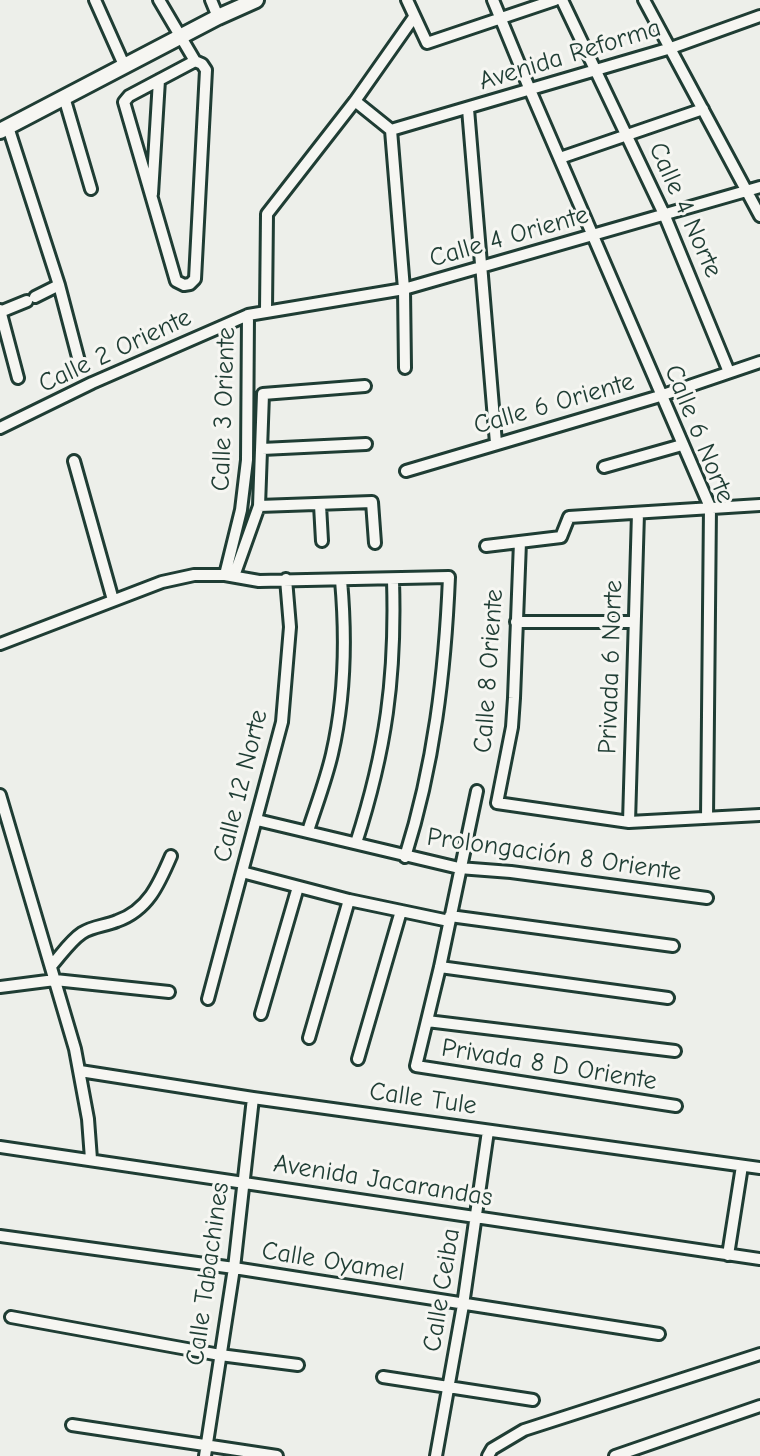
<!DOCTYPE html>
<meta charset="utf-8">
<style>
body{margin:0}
canvas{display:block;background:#edefea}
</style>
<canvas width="760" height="1456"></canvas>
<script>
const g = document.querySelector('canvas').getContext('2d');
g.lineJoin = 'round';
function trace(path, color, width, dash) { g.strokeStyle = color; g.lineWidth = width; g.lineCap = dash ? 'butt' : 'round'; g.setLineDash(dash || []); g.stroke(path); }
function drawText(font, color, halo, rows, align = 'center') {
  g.font = font + ' "Comic Neue",sans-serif'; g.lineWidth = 6; g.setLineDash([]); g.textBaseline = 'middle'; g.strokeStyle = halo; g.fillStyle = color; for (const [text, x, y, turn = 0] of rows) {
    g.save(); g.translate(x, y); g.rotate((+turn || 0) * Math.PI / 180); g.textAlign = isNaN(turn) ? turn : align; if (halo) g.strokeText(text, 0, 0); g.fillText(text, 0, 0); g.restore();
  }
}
const street = new Path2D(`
 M95,0L124,65
 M159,0L195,61L202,64L206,70L195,279L190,284L184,285L176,281L124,102L129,96L195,61
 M211,0L218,17
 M407,0L427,43L555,0
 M493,0L530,90L710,507L707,818
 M562,0L664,214L729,372
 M644,0L760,216
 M64,97L91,189
 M355,101L391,130
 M468,109L496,443
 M8,127L59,285L80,365
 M391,130L671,48L760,16
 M391,130L404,289L405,368
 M560,158L703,109
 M152,194L159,80
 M35,297L59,285
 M0,310L18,378
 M266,310L267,214L355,101L414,17
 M0,312L27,301
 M0,428L92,383L248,315
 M262,449L366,444
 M74,461L113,600
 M604,467L682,445
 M406,471L660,396L760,362
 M320,505L322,541
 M259,506L372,502L375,543
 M520,542L514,698L512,727L497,803L629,822L760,815
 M486,546L561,537L569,517L760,505
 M225,575L241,510L247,460L248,315L404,289L760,187
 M234,576L259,506L263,394L365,386
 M516,622H634
 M0,644L162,582L194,575H225L259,581L449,577C445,673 434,765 405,857
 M477,791L440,967L416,1066L676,1106
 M0,795L75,1049L88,1119L91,1159
 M257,820L459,868L511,872L707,898
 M629,822L638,513
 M308,831C316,806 326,780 332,754C345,698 346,636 341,580
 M356,843C386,750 396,677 393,580
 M242,872L349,900L449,921
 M450,916L673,946
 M52,965C61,955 70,941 82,933C93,926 105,926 117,921C148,910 159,884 171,856
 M440,967L668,998
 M0,987L55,980L169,992
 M208,999L282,722L290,627L286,579
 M261,1014L298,887
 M427,1021L675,1051
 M309,1038L349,900
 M358,1059L401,911
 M80,1071L253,1098L760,1168
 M0,1147L760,1259
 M0,1236L234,1268L659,1334
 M728,1255L742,1166
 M11,1317L220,1355L298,1365
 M383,1377L533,1400
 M72,1425L277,1456
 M205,1456L234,1268L253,1098
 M436,1456L463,1305L488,1131
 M488,1456L492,1449L524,1430L760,1354
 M615,1456L760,1406`);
const secondary = new Path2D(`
 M0,131L218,17L256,0`);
trace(street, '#1f3d34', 16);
trace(secondary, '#1f3d34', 20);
trace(street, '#f6f6f2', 10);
trace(secondary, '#f6f6f2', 14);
drawText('26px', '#1f3d34', '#f6f6f2', [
 ["Avenida Reforma",570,55,-17],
 ["Calle 4 Norte",685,210,66],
 ["Calle 4 Oriente",509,237,-16],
 ["Calle 2 Oriente",115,351,-25],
 ["Calle 6 Oriente",554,404,-16],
 ["Calle 3 Oriente",224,409,-88],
 ["Calle 6 Norte",699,434,68],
 ["Privada 6 Norte",611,667,-88],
 ["Calle 8 Oriente",489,671,-86],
 ["Calle 12 Norte",241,786,-76],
 ["Prolongación 8 Oriente",554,855,8],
 ["Privada 8 D Oriente",549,1065,9],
 ["Calle Tule",423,1099,8],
 ["Avenida Jacarandas",383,1181,9],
 ["Calle Oyamel",333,1262,9],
 ["Calle Tabachines",208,1274,-82],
 ["Calle Ceiba",442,1290,-81]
]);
</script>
